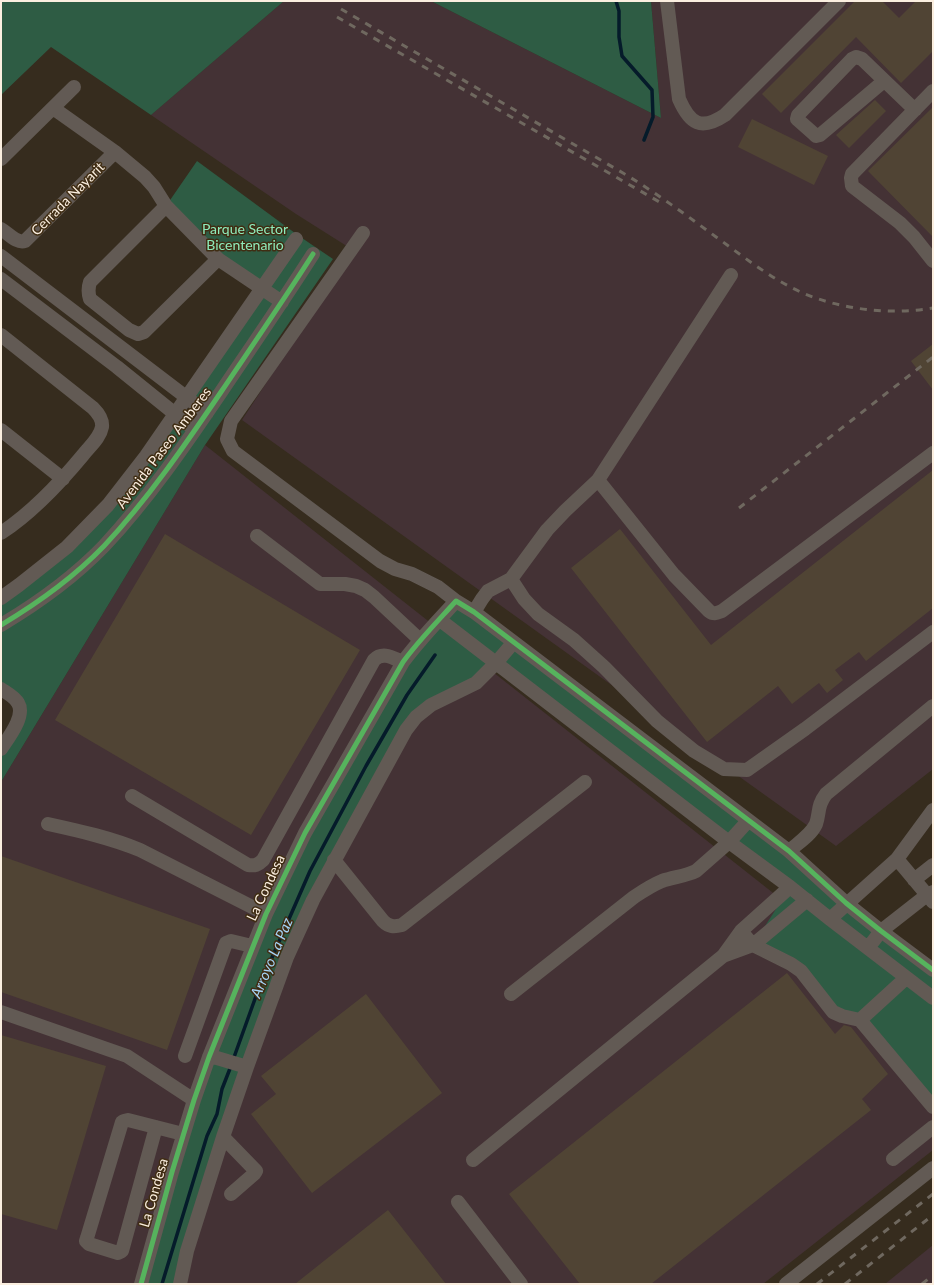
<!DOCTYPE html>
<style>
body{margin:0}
#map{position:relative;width:934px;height:1285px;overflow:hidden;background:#362c1e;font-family:Lato,sans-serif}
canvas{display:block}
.frame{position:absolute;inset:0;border:2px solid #fbefe0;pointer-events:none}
</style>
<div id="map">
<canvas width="934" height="1285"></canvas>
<div class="frame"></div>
</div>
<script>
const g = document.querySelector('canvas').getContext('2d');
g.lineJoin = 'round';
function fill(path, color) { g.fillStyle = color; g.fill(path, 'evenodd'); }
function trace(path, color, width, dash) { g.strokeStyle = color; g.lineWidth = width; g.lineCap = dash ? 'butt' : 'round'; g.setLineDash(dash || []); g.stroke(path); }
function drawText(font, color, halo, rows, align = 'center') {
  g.font = font + ' Lato,sans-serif'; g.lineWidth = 3; g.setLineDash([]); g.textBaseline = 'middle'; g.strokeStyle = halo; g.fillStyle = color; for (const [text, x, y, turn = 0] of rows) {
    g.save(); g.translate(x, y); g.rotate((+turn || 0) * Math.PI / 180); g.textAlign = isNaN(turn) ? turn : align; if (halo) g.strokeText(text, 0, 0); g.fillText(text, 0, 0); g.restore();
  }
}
fill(new Path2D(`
 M284,1H431L661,118L651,1H933V769L836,846L242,420L353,250L296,214L151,115Z
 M205,445L933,1019V1150L763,1284H1V782Z
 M933,1245V1284H885Z`), '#443235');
fill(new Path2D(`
 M1,1H284L151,115L51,47L1,95Z
 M431,1H651L661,118Z
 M197,161L299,236L333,259L205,445L1,782V749L20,717L1,689V597L69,545L176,414L195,429L207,413L187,398L262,289L166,206Z
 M456,601L933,970V1107L860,1021L842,1016L801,971L753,945L790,887L496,663L416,717L287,957L180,1284H141L172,1172L252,946L403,662Z`), '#2e5c44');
trace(new Path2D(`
 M616,1L619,11V37L622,56L652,90L653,117L644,140
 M233,1060L260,985L310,871L366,766L407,695L435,655
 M162,1284L207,1136L217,1114L222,1089L231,1066`), '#051b2a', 3.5);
fill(new Path2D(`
 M855,1H882L899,18L916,1H930L933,4V51L901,83L856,37L781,113L762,94Z
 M875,100L886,111L849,148L836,135Z
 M933,107V237L868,171Z
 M752,119L828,156L814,185L738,147Z
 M933,344V390L911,361Z
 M933,470V608L866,661L859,652L835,670L843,680L827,693L819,683L792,704L778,686L707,742L571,568L620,529L711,645Z
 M165,534L360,650L251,835L55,720Z
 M1,856L210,929L167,1050L1,992Z
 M787,973L835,1034L844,1025L851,1027L888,1074L862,1099L871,1110L651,1284H580L509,1194Z
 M366,994L442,1093L312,1193L251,1114L276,1094L261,1076Z
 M1,1035L106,1066L57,1230L1,1214Z
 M388,1210L446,1284H295Z`), '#504434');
trace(new Path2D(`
 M667,1L679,99C690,124 701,131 725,115L839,1
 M884,81L820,135L816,136L814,134L797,119L798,115L852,59L856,57L862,59L915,110
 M933,91L852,174L851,178L852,186L900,223L914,237L933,261
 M53,108L115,152L145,177L154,187L166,206L218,259L282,302
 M1,159L74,87
 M166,206L90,282C88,288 88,293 90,299L129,330L138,334L144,332L218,259
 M1,229C8,233 17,244 25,241L115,152
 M363,233L231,421L227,439L233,451L380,561L395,569L412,574L438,587L456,601
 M1,256L207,413
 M1,279L117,367L195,430
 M1,335L93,408C98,413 103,419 102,427C100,438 90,446 83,455C59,484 33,512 1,533
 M1,430L63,479
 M598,480L674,575L709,611C714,615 717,613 722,611L933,453
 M257,536L320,584H345L356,586L365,590L374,597L420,640
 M511,579L524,599L538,614L574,640L604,667L657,721L694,751L724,769L747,770L805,729L933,632
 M1,598L19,585L67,547L108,505L146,456L296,239
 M474,612L482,599L488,591L511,579L547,530L565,511L598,480L731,275
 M440,620L729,842L790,887L830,919L933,998
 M1,625C38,603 74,577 104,546C148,499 185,445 221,392C252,346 283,301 313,254
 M1,689C7,693 15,697 18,703C26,716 8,738 1,749
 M132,796L248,865C255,866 258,865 263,860L374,660C383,651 393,658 403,662
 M933,810L897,859L933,902
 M48,824C80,831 111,838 140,850L266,914
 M789,851C798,843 811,835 816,824C820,812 817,806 826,794L933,706
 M334,860L383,921C389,927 394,927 402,925L585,782
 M914,880L933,865
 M830,919L897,859
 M741,931L753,945L791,964L801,971L833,1012L842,1016L860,1020L933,1107
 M868,948L881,931L927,895L933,892
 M723,956L753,945L807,900
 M511,994L634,897C643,891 652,885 662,881C674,877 686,876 696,871L729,842L748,821
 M1,1012L127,1056L194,1100
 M860,1020L906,978
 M185,1056L226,943L231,941L252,946
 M209,1057L217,1058L247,1067
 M156,1127L122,1251L118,1253L89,1244L86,1241L87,1238L122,1122L124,1121L128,1120L183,1134
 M223,1137L256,1171L254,1174L231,1194
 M893,1159L933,1127
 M473,1160L723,956L741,931L790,887
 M458,1202L521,1284
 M141,1284L172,1172L194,1100L209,1057L266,914L305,833L403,662C419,640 438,621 456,601L474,612L789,851L846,903L881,931L933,970
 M180,1284L187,1251L223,1137L247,1067L287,957L313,900L406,730L416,717L431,705L476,683L496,663L513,643
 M786,1284L933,1168`), '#625a54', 14);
trace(new Path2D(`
 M341,9L623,173C658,194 690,218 723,242C749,261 775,281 805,294C844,310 891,315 933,308
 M337,17L663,204
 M739,508L933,357
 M817,1284L933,1194
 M845,1284L933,1215
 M922,1284L933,1275`), '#6f685f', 3, [7, 7]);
trace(new Path2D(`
 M1,625C38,603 74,577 104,546C148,499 185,445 221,392C252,346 283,301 313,254
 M141,1284L172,1172L194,1100L209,1057L266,914L305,833L403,662C419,640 438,621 456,601L474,612L789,851L846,903L881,931L933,970`), '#56b35d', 5);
drawText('14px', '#fbefe0', '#402d13', [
 ["Cerrada Nayarit",68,199,-45],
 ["Avenida Paseo Amberes",164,448,-53],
 ["La Condesa",266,888,-65],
 ["La Condesa",154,1193,-74]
]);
drawText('14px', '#8eecbc', '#402d13', [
 ["Parque Sector",245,229],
 ["Bicentenario",245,245]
]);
drawText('italic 15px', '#a4d3f5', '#402d13', [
 ["Arroyo La Paz",272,958,-67]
]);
</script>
